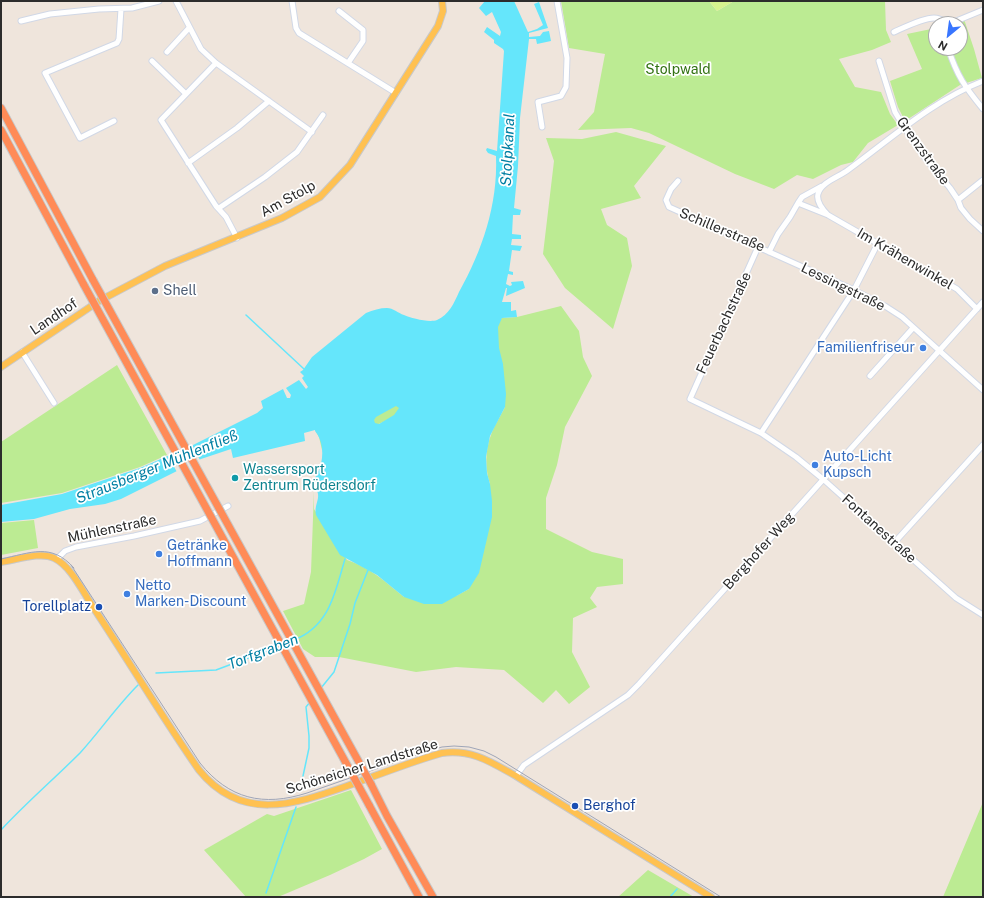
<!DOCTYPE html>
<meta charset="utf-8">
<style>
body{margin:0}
#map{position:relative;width:984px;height:898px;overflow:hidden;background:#efe5dc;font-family:"Public Sans",sans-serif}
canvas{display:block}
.frame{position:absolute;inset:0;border:2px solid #2c2c2c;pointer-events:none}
.north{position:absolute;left:928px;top:16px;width:40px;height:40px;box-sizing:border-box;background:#fff;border:1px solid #ababab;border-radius:50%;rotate:209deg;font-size:11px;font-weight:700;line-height:16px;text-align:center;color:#2c2c2c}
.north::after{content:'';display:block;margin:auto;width:14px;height:18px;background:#3976ff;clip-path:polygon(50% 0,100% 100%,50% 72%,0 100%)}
</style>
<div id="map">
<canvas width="984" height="898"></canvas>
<div class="frame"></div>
<div class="north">N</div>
</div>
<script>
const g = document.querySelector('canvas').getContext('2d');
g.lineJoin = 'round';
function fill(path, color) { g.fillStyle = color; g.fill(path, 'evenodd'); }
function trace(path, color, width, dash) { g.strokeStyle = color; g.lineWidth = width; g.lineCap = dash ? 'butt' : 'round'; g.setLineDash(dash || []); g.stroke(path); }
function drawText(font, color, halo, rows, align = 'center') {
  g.font = font + ' "Public Sans",sans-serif'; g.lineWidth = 3.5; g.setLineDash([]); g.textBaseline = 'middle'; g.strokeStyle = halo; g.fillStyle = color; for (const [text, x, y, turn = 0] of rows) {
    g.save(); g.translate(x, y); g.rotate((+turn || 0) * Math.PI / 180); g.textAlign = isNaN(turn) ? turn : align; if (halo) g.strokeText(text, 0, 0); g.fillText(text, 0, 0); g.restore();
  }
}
fill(new Path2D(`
 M561,1H709L717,11L734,1H885L886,30L891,42L872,50L839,59L855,87L881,92L890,114L898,125L868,143L853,162L841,165L813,179L797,175L774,189L735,174L649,133L631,128L578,130L594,112L605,54L569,48Z
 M964,19L974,49L982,78L960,85L905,121L898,107L890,81L922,69L907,34L936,28V48H960V24H950Z
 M616,132L666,146L634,186L641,198L601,209L607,225L627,238L632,266L613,329L565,288L543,254L554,161L546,138L582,139Z
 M561,306L579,331L583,357L592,376L565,427L557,465L546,498V529L592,552L623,559V584L597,587L590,598L597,607L573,618L572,652L590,687L569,704L556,690L543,703L504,670L456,667L416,672L339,657H315L303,649L283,611L304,604L311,572L314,491V509L347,560C369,567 386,582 404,597L456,596L469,589L490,484C485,469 485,450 491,435C494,426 500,417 505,407L466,384L322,450L319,437L316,432L502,318L517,317Z
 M117,365L167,455L140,467L62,493L1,503V442Z
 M34,520L38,548L1,555V523Z
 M351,790L382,849L364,859L330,875L278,897H246L204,850L267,814L274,816Z
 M983,802V897H943Z
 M648,870L694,897H618Z`), '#bceb93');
fill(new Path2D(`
 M709,1H734L717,11Z`), '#d5f38e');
fill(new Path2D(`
 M485,1H514L528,32L537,29L543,25L534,4L539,2L548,28L529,33V37L540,36L543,32L549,31L551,41L537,44L536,39H529L520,118L518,166L514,208L521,210L520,215H513L512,234L521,235V239H512L511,245L522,246L520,251L512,250L509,271L513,272V275L508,274L506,284L510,286L512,285L511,282L523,281L525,288L506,296L507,288H506L502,302H511V311L516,310L517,317L502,318L498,327L499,348L503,364L506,394L505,407L490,436L486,457L487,473L490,484L492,501V517L479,573L469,589L442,604H424L404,597L377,575L340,555L316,515C314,506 319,501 318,494C317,488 314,485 315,479C316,474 319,471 320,467C324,456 323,440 315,431V430L304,433L305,441L233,458L231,449L201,459L121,499L105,504L70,509L34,519L1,522V505L62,494L140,468L193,445L257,413L263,408L261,401L283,389L287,398H290L291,395L286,388L299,380L306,389L308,387L302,378L304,376L300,372L303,370L312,357L366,313C373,310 380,308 387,308C393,308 398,313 404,315C411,318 429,323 437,320C449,315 454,303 459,292C482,251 498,205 496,156L488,153L486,150L487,148L497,151L504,51L503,49L494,43V40L484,32L487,27L500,36L501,32L492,12L486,16L479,8ZM396,406L399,408L394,415L379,424L375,423L374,420L376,417Z`), '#65e6fb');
fill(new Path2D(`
 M191,443L201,462L178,474L167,454Z`), '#efe5dc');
trace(new Path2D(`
 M246,315L304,369
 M294,640C330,626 335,592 345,559
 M283,645L291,642
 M156,673L216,670L280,646
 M321,688L334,672L350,624L355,603L368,570
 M303,776L309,748V736L306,707L310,702
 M1,830C26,803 54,779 80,753C100,731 117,706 138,685
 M266,893L296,807
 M670,897L677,889`), '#65e6fb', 1.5);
const minor = new Path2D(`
 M176,1L201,49L216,63L312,132
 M292,1L296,28L299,33L396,93
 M339,11L363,30V41L348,63
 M21,21L50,14L99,9L132,8L159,1
 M894,32C905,27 923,18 934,18C940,18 944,21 949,24L983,10
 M948,48C957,76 965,87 983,109
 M167,52L189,28
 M152,61L186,94
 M879,61L895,112L904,127L925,158L950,188L958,200L961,208L970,219L983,231
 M216,63L161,120L216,206L226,217L237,238
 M114,121L80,138L45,73L117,43L119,39L121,9
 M542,127L538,102L561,96L566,87L567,58L557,1
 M188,163L237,128L269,101
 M678,181L671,189L666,200L669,207L854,290L885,306L902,317L983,390
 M958,200L983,180
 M798,203L828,215L957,289L977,309
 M219,208L265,177L297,152L323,115
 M828,215C823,210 816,202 818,194C821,182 839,177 848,170C892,138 932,101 983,81
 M758,247L690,399L761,433L796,457L824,480L956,598L983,615
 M769,252L778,234L790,217L798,203L802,197L822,186
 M22,352L54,403
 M870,376L913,328
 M761,433L854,290L878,243
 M894,543L983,445
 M57,559L65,551L76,547L134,536L200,521L228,506
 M516,776L524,765L628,695L639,684L983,302`);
const major = new Path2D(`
 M1,367L99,301L165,266L282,218L320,197L350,165L438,26L443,11L442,1
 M1,562C16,560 41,551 54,558C71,566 83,592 93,607C129,661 162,717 199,770C241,822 293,805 347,786C378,775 410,762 442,753C472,749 491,762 516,776L711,897`);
const highway = new Path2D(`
 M1,108L93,280
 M1,130L84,285
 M371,784L387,816L433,897
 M369,805L419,897`);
trace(minor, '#d1d8e6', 7);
trace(major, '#c8c8c8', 8);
trace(highway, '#c8c8c8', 9);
trace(minor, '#fff', 5);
trace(major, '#ffc151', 6);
trace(highway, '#ff8b57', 7);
trace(new Path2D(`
 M1,559C31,553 51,542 74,568
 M71,565L200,763C229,799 263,807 307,793L427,751L442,747L454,746L469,747L484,751L496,757L721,897`), '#9ea5b8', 1);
const highwayBridge = new Path2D(`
 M93,280L371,784
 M84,285L369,805`);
trace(highwayBridge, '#c8c8c8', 9, []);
trace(highwayBridge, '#ff8b57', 7);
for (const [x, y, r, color] of [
 [155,291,4,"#5c6f8a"],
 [923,348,4,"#3f7fe0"],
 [815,465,4,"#3f7fe0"],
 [235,478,4,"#0f9aa8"],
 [159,554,4,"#3f7fe0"],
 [127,594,4,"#3f7fe0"],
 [99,607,4,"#1a4fb4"],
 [575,806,4,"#1a4fb4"]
]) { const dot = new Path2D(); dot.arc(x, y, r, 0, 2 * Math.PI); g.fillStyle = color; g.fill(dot); trace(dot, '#fff', 1.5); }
drawText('14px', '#327212', '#fff', [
 ["Stolpwald",678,70]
]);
drawText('14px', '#2c2c2c', '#fff', [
 ["Grenzstraße",923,151,54],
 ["Am Stolp",288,199,-29],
 ["Schillerstraße",722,230,23],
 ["Im Krähenwinkel",905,259,30],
 ["Lessingstraße",843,287,26],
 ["Landhof",54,317,-34],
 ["Feuerbachstraße",724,323,-65],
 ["Mühlenstraße",112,529,-12],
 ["Fontanestraße",879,529,42],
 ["Berghofer Weg",759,551,-48],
 ["Schöneicher Landstraße",362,767,-17]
]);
drawText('14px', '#4e5e75', '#fff', [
 ["Shell",163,291]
], 'left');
drawText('14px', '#366cbe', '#fff', [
 ["Familienfriseur",915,348,"right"],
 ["Auto-Licht",823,457],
 ["Kupsch",823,473],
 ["Getränke",167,546],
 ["Hoffmann",167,562],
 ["Netto",135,586],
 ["Marken-Discount",135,602]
], 'left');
drawText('14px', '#0d838f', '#fff', [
 ["Wassersport",243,470],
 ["Zentrum Rüdersdorf",243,486]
], 'left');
drawText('14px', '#164399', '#fff', [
 ["Torellplatz",91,607],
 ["Berghof",583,806,"left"]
], 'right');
drawText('italic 15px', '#017fa3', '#fff', [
 ["Stolpkanal",508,150,-87],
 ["Strausberger Mühlenfließ",157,467,-22],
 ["Torfgraben",263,652,-21]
]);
</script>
